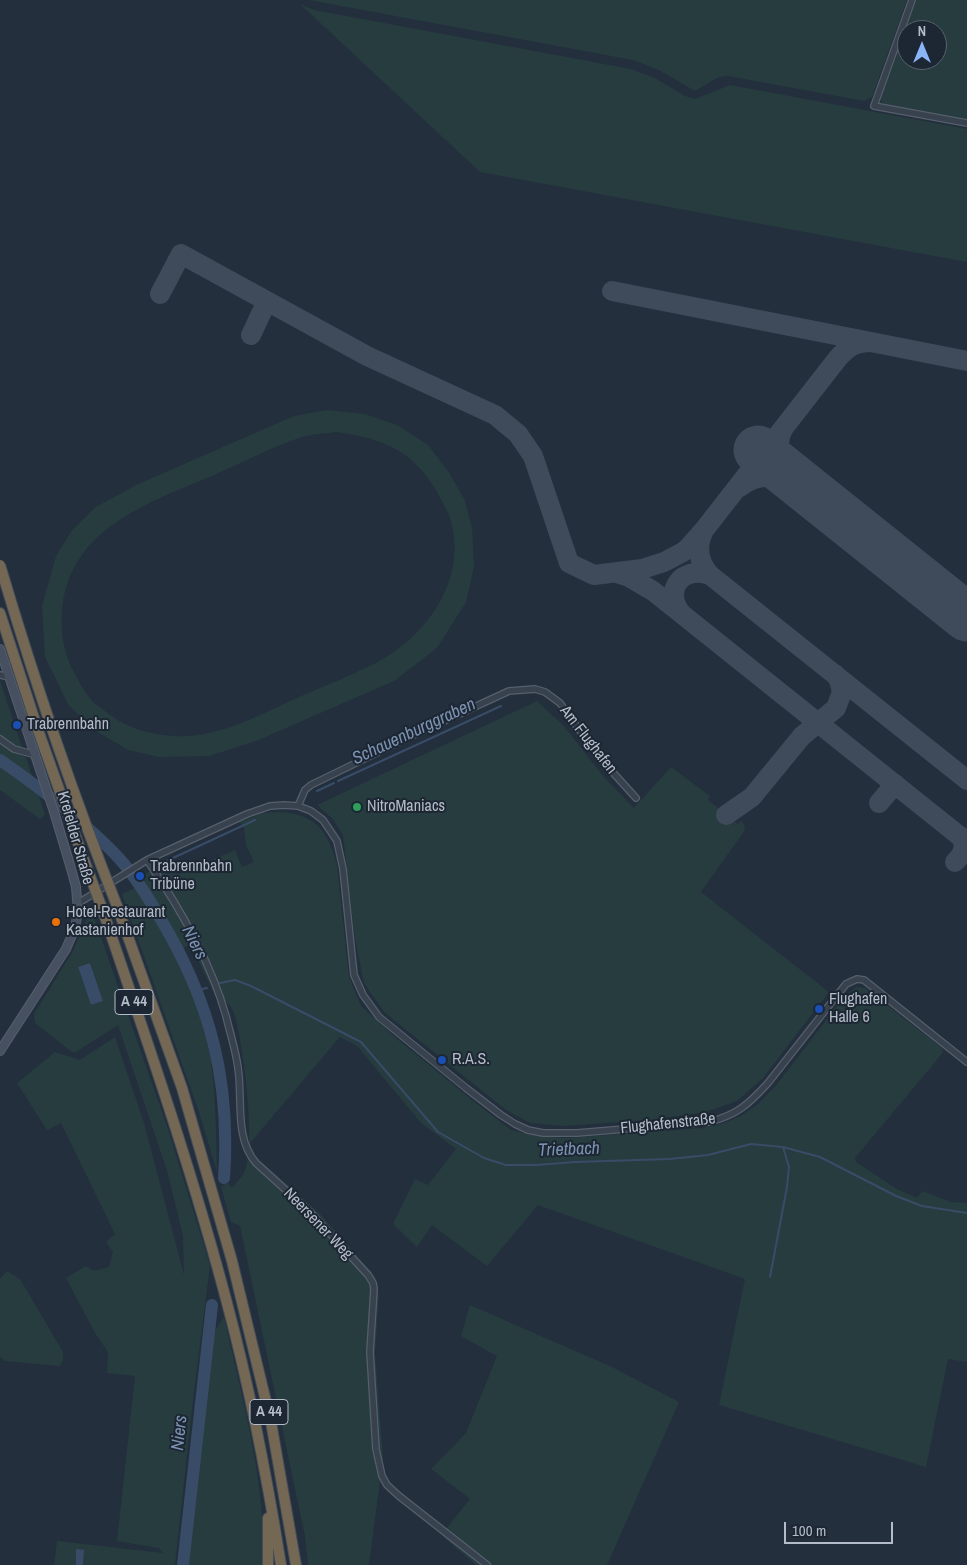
<!DOCTYPE html>
<meta charset="utf-8">
<style>
body{margin:0}
#map{position:relative;width:967px;height:1565px;overflow:hidden;background:#242f3e;font-family:"Archivo Narrow",sans-serif}
canvas{display:block}
.north{position:absolute;left:897px;top:20px;width:50px;height:50px;box-sizing:border-box;background:#1d2633;border:1px solid #59626f;border-radius:50%;rotate:0deg;font-size:14px;font-weight:700;line-height:20px;text-align:center;color:#b4bcc9}
.north::after{content:'';display:block;margin:auto;width:18px;height:22px;background:#8ab4f8;clip-path:polygon(50% 0,100% 100%,50% 72%,0 100%)}
.scale{position:absolute;left:784px;top:1522px;width:109px;height:22px;box-sizing:border-box;border:2px solid #b4bcc9;border-top:0;padding-left:6px;font-size:15px;line-height:18px;white-space:nowrap;color:#b4bcc9;-webkit-text-stroke:4px #1d2633;paint-order:stroke}
</style>
<div id="map">
<canvas width="967" height="1565"></canvas>
<div class="north">N</div>
<div class="scale">100 m</div>
</div>
<script>
const g = document.querySelector('canvas').getContext('2d');
g.lineJoin = 'round';
function fill(path, color) { g.fillStyle = color; g.fill(path, 'evenodd'); }
function trace(path, color, width, dash) { g.strokeStyle = color; g.lineWidth = width; g.lineCap = dash ? 'butt' : 'round'; g.setLineDash(dash || []); g.stroke(path); }
function drawText(font, color, halo, rows, align = 'center') {
  g.font = font + ' "Archivo Narrow",sans-serif'; g.lineWidth = 4; g.setLineDash([]); g.textBaseline = 'middle'; g.strokeStyle = halo; g.fillStyle = color; for (const [text, x, y, turn = 0] of rows) {
    g.save(); g.translate(x, y); g.rotate((+turn || 0) * Math.PI / 180); g.textAlign = isNaN(turn) ? turn : align; if (halo) g.strokeText(text, 0, 0); g.fillText(text, 0, 0); g.restore();
  }
}
fill(new Path2D(`
 M309,0H907L872,97L864,101L728,76L719,77L695,91L659,70L633,60Z
 M916,0H967V120L884,105L880,99ZM907,30H937V60H907Z
 M300,4L314,10L631,69L655,78L685,96L695,99L730,85L967,129V262L480,172Z
 M327,410L365,414L397,425L428,445L450,474L465,501L472,528L474,567L466,602L437,648L394,681L256,741L209,756L159,757L128,750L98,732L69,706L45,657L42,606L56,556L72,530L96,507L136,485L294,416ZM336,432C387,439 416,452 441,499C444,505 448,512 450,518C468,575 431,631 383,659C356,674 326,685 299,697C257,716 212,742 165,735C138,732 122,725 101,708C97,705 92,702 89,697C83,690 79,682 75,674C64,655 60,633 62,611C69,528 148,503 214,475C241,463 272,447 299,438C310,434 324,434 336,432Z
 M0,680L22,748H19L0,736Z
 M537,701L564,726L603,776L634,808L671,767L710,796L708,800L738,824L741,821L744,824L745,830L701,892L829,992L763,1078L737,1101L706,1112L649,1120L564,1126L530,1123L506,1110L384,1012L364,983L355,939L343,835L333,819L317,805Z
 M0,742L13,752L26,757L33,779L0,755Z
 M0,766L38,793L45,815L40,819L0,790Z
 M278,812C315,813 328,831 337,865L349,977L361,1006L396,1038L477,1104L511,1130L538,1136L567,1138L702,1128L721,1124L739,1117L758,1104L777,1084L845,996L856,987L865,988L942,1048L943,1052L936,1061L855,1158L856,1162L897,1189L917,1198L922,1191L951,1202L967,1203V1362L948,1359L926,1467L719,1405L745,1279L538,1205L487,1266L432,1225L417,1247L393,1224L415,1179L428,1185L456,1149L421,1123L357,1046L340,1037L250,1143L256,1157L320,1214L371,1271L375,1277L379,1297L375,1353L383,1458L369,1565H308L305,1536L294,1484L240,1226L231,1222L221,1187L227,1182L232,1188C236,1183 241,1178 244,1173C257,1147 243,1042 234,1013C231,1004 221,999 218,987L210,985L191,945L182,948L137,879L149,872L180,874L235,850L242,867L254,862L246,845L244,828L240,822L263,813Z
 M137,887C170,933 203,1005 211,1062C216,1098 216,1135 217,1172L199,1112L122,894Z
 M91,909L168,1129L210,1265L193,1400L175,1565H83L84,1550H76V1565H54L57,1541L163,1553L159,1548L117,1541L135,1376L107,1373L108,1352L95,1333L66,1278L86,1266L94,1271L109,1267L113,1252L106,1242L115,1234L61,1123L47,1130L17,1083L55,1052L80,1060L115,1037L144,1123L184,1275L183,1236L167,1171L118,1025L76,1052H72L35,1023L34,1014L73,951ZM90,963L103,1001L91,1005L78,967Z
 M7,1271L20,1279L63,1352V1360L60,1366L5,1361L0,1357V1279Z
 M470,1305L612,1367L679,1402L607,1565H476L441,1535L470,1499L431,1469L466,1433L497,1356L461,1336Z
 M224,1317C241,1394 267,1485 263,1565H187L205,1389L215,1331Z`), '#263c3f');
fill(new Path2D(`
 M0,755L33,779L38,793L0,766Z
 M90,963L103,1001L91,1005L78,967Z
 M76,1549L84,1550L83,1565H76Z`), '#394c67');
trace(new Path2D(`
 M338,781L501,706
 M317,791L334,783
 M160,864L255,820
 M220,983L235,980L251,986L361,1042L438,1132L484,1158L506,1165H536L575,1162L670,1159L708,1155L751,1144L783,1147L820,1157L896,1196L922,1206L967,1213
 M197,990L207,988
 M770,1277L787,1187L789,1167L783,1147`), '#394c67', 2);
trace(new Path2D(`
 M0,760C40,788 80,818 114,853C132,871 148,897 160,918C210,1001 231,1081 224,1178
 M183,1565L212,1305`), '#394c67', 12);
trace(new Path2D(`
 M612,291L967,361
 M160,294L181,254L367,356L495,415L518,434L533,456L569,563L594,575L642,569L664,562L683,552L688,548L704,530
 M251,335L267,301
 M871,342C855,342 848,347 838,358L704,530C696,546 698,562 710,575L967,780
 M783,429C772,450 785,465 796,481
 M740,487C757,473 776,476 796,481
 M617,573L629,577L653,591L967,842
 M682,614C662,591 682,565 710,575
 M879,803L895,784
 M726,815L752,797L802,736L836,708L842,692L839,680L835,674
 M955,862C963,854 967,846 960,836`), '#3f4a5a', 20);
trace(new Path2D(`
 M758,450L967,617`), '#3f4a5a', 49);
const street = new Path2D(`
 M912,0L874,106L967,123
 M0,675L9,677
 M0,739L14,749L36,755
 M298,806L305,790L311,785L403,740L509,691L535,689L545,692L560,703L598,756L636,798
 M147,860C178,905 211,963 226,1016C230,1033 236,1051 238,1068C243,1099 234,1138 256,1163L310,1212L368,1275L373,1283L374,1289L370,1352L376,1449L382,1476L387,1485L399,1496L487,1565
 M77,904L147,860L247,814L270,806L284,805L298,806L311,811L323,820L337,841L343,869L354,975L363,995L379,1017L466,1088L501,1115L515,1124L528,1130L543,1133H577L709,1122C737,1115 749,1104 768,1083L846,984L857,979L864,980L967,1062`);
const secondary = new Path2D(`
 M0,649L55,815L70,865L76,887L78,911L75,928L66,949L0,1051`);
const highway = new Path2D(`
 M0,613L38,730L83,857
 M117,906L182,1088L232,1261L271,1422L296,1565
 M103,911C147,1041 192,1170 227,1303C250,1389 267,1477 281,1565
 M268,1518V1565`);
trace(street, '#565f6c', 8);
trace(secondary, '#565f6c', 10);
trace(highway, '#434c59', 12);
trace(street, '#38414e', 5.5);
trace(secondary, '#465061', 8);
trace(highway, '#746855', 10);
const highwayBridge = new Path2D(`
 M0,565C34,680 73,795 117,906
 M83,857L103,911`);
trace(highwayBridge, '#434c59', 12, []);
trace(highwayBridge, '#746855', 10);
for (const [x, y, r, color] of [
 [17,725,5,"#1a4fb4"],
 [357,807,5,"#2e9e5b"],
 [140,876,5,"#1a4fb4"],
 [56,922,5,"#e8710a"],
 [819,1009,5,"#1a4fb4"],
 [442,1060,5,"#1a4fb4"]
]) { const dot = new Path2D(); dot.arc(x, y, r, 0, 2 * Math.PI); g.fillStyle = color; g.fill(dot); trace(dot, '#1d2633', 2); }
for (const [x, y, w] of [
 [134,1002,38],
 [269,1412,38]
]) { const box = new Path2D(); box.roundRect(x - w / 2, y - 12.5, w, 25, 4); g.fillStyle = '#1d2633'; g.fill(box); trace(box, '#b4bcc9', 1); }
drawText('bold 15px', '#b4bcc9', null, [
 ["A 44",134,1002],
 ["A 44",269,1412]
]);
drawText('16px', '#b4bcc9', '#1d2633', [
 ["Trabrennbahn",27,725],
 ["NitroManiacs",367,807],
 ["Trabrennbahn",150,867],
 ["Tribüne",150,885],
 ["Hotel-Restaurant",66,913],
 ["Kastanienhof",66,931],
 ["Flughafen",829,1000],
 ["Halle 6",829,1018],
 ["R.A.S.",452,1060]
], 'left');
drawText('16px', '#b4bcc9', '#1d2633', [
 ["Am Flughafen",588,740,52],
 ["Krefelder Straße",75,838,74],
 ["Flughafenstraße",668,1124,-6],
 ["Neersener Weg",318,1224,46]
]);
drawText('italic 18px', '#7c92b1', '#1d2633', [
 ["Schauenburggraben",414,732,-25],
 ["Niers",194,943,63],
 ["Trietbach",569,1150,-2],
 ["Niers",180,1433,-84]
]);
</script>
